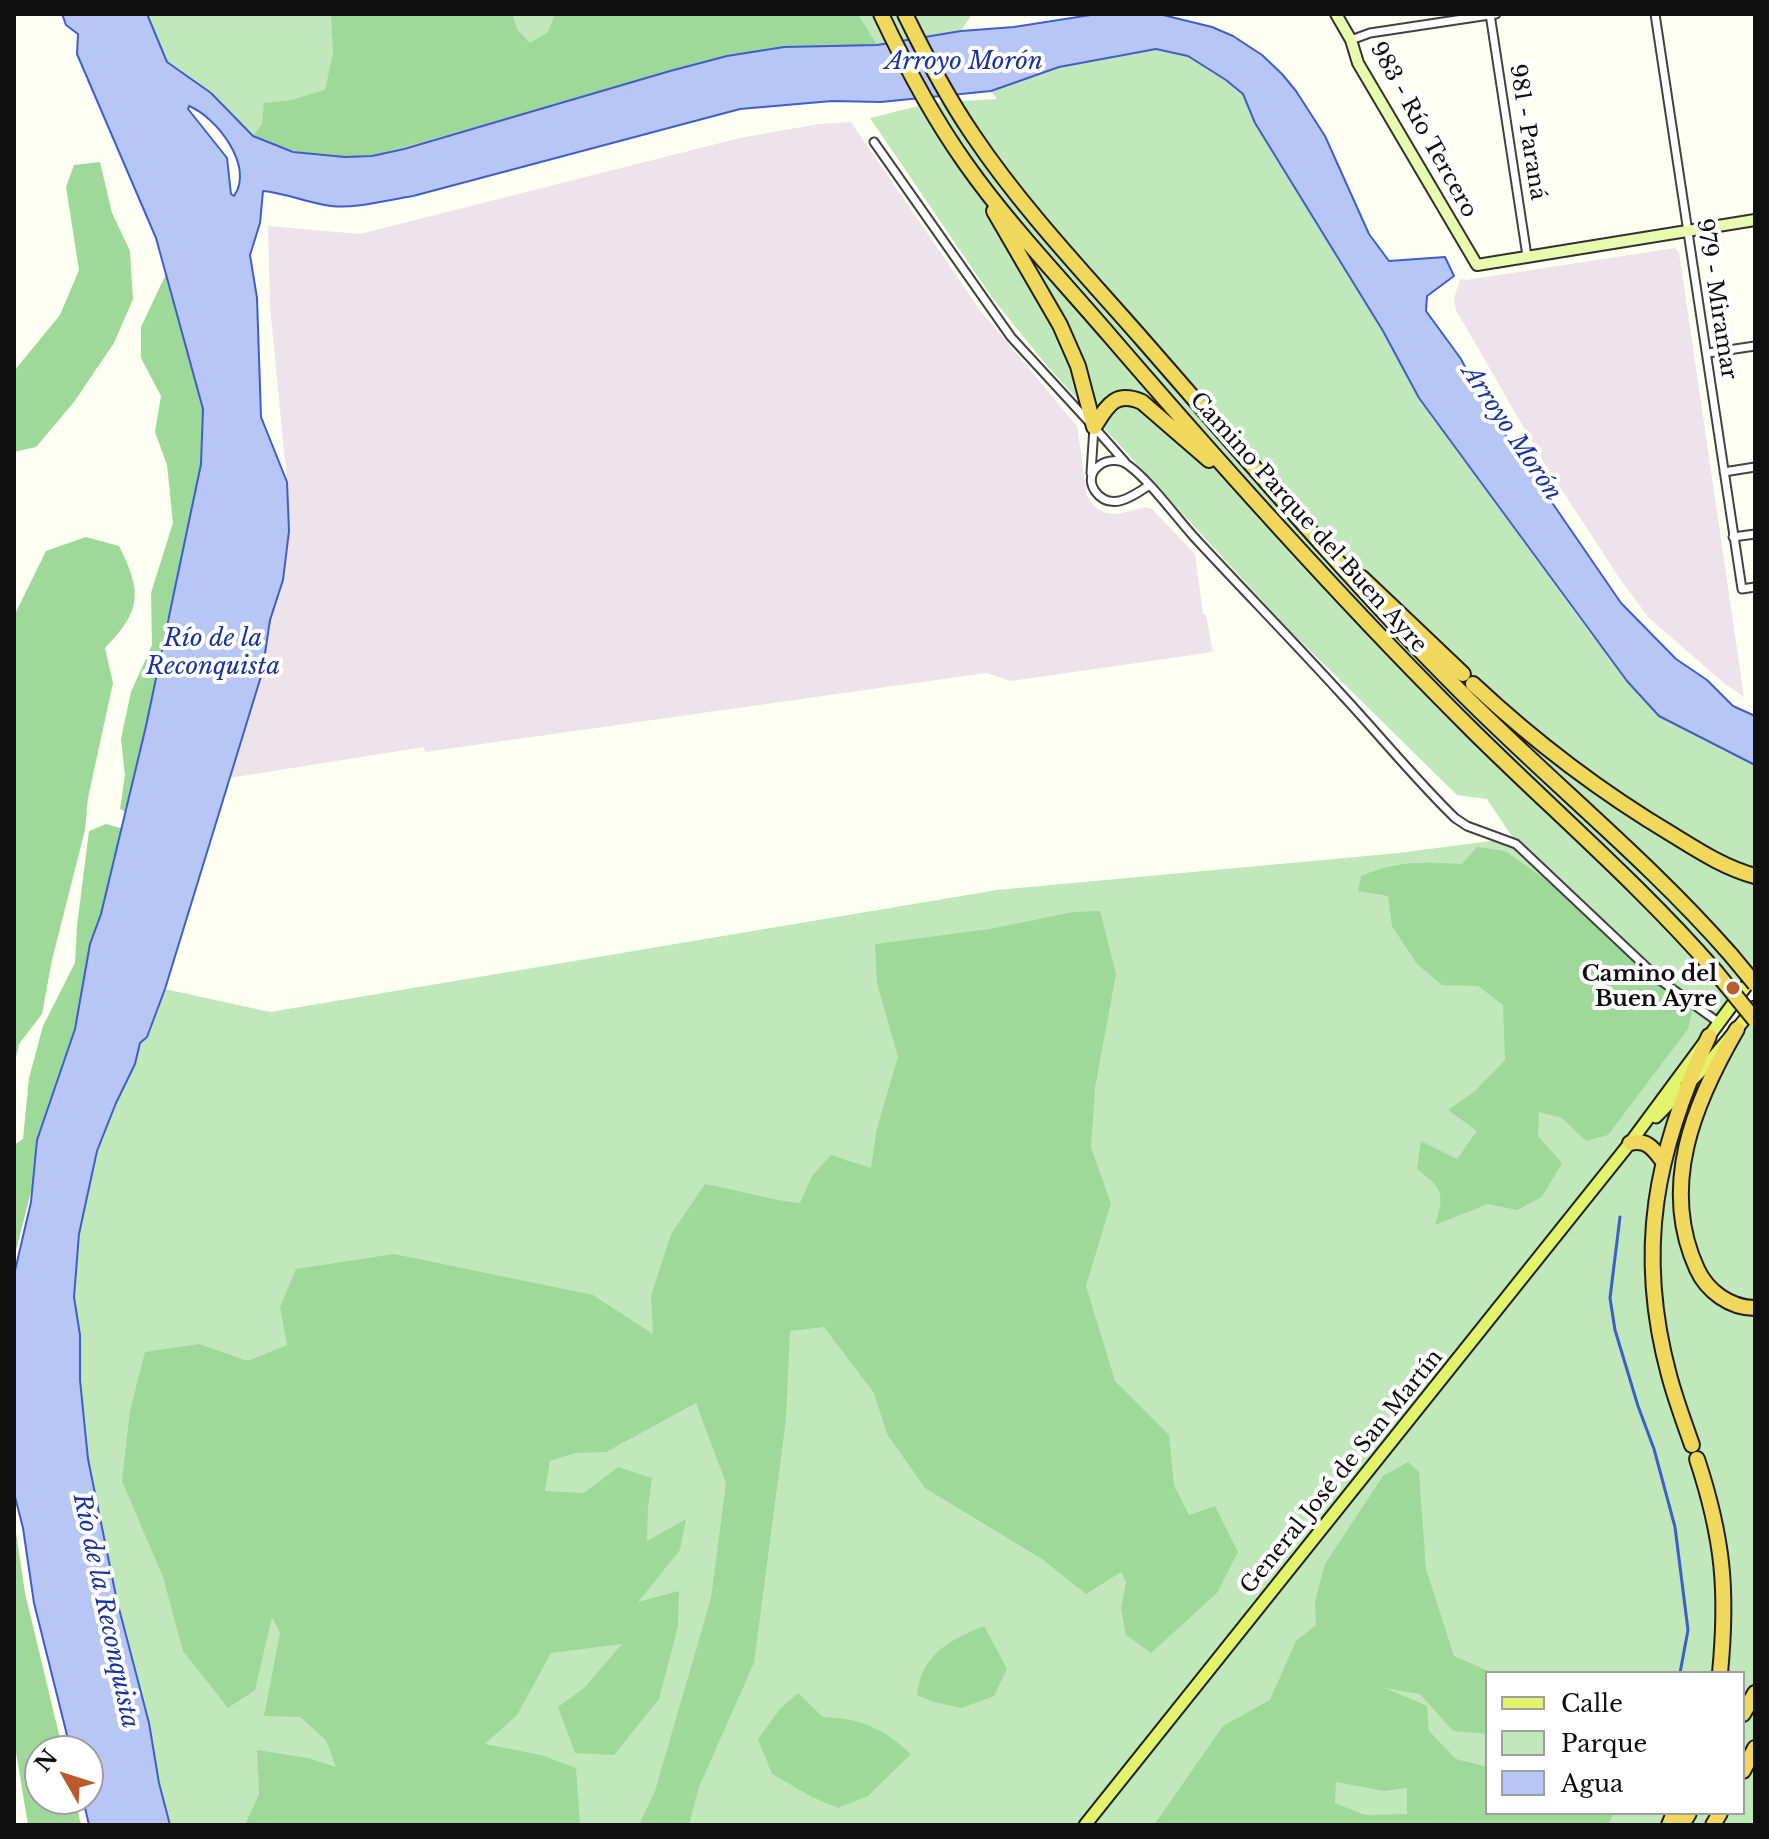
<!DOCTYPE html>
<meta charset="utf-8">
<style>
body{margin:0}
#map{position:relative;width:1769px;height:1839px;overflow:hidden;background:#fcfff1;font-family:"Libre Baskerville",serif}
canvas{display:block}
.frame{position:absolute;inset:0;border:16px solid #0f0f0f;pointer-events:none}
.legend{position:absolute;left:1485px;top:1671px;width:260px;height:144px;box-sizing:border-box;background:#fff;border:2px solid #9f9f9f;margin:0;padding:10px 14px;list-style:none;font-size:24px;color:#0f0f0f}
.legend li{display:flex;align-items:center;gap:16px;height:40px}
.legend b{width:40px;border:2px solid #9f9f9f}
.north{position:absolute;left:24px;top:1735px;width:80px;height:80px;box-sizing:border-box;background:#fff;border:2px solid #9f9f9f;border-radius:50%;rotate:309deg;font-size:22px;font-weight:700;line-height:32px;text-align:center;color:#0f0f0f}
.north::after{content:'';display:block;margin:auto;width:28px;height:36px;background:#bb5a2a;clip-path:polygon(50% 0,100% 100%,50% 72%,0 100%)}
</style>
<div id="map">
<canvas width="1769" height="1839"></canvas>
<div class="frame"></div>
<ul class="legend">
<li><b style="height:10px;background:#e1f46b"></b>Calle</li>
<li><b style="height:22px;background:#c1e8bb"></b>Parque</li>
<li><b style="height:22px;background:#b7c6f4"></b>Agua</li>
</ul>
<div class="north">N</div>
</div>
<script>
const g = document.querySelector('canvas').getContext('2d');
g.lineJoin = 'round';
function fill(path, color) { g.fillStyle = color; g.fill(path, 'evenodd'); }
function trace(path, color, width, dash) { g.strokeStyle = color; g.lineWidth = width; g.lineCap = dash ? 'butt' : 'round'; g.setLineDash(dash || []); g.stroke(path); }
function drawText(font, color, halo, rows, align = 'center') {
  g.font = font + ' "Libre Baskerville",serif'; g.lineWidth = 8; g.setLineDash([]); g.textBaseline = 'middle'; g.strokeStyle = halo; g.fillStyle = color; for (const [text, x, y, turn = 0] of rows) {
    g.save(); g.translate(x, y); g.rotate((+turn || 0) * Math.PI / 180); g.textAlign = isNaN(turn) ? turn : align; if (halo) g.strokeText(text, 0, 0); g.fillText(text, 0, 0); g.restore();
  }
}
fill(new Path2D(`
 M851,122L980,310L1077,426L1087,496L1095,507L1106,513L1118,514L1146,507L1152,509L1195,554L1203,614L1206,615L1213,652L1011,681L986,673L425,752L424,747L229,778L262,673L270,620L283,580L287,482L270,306L268,226L360,234L740,138L819,124Z
 M1675,248L1679,252L1744,697L1725,684L1649,618L1620,579L1543,461L1456,310L1454,299L1460,279L1466,280Z`), '#ede3ea');
fill(new Path2D(`
 M147,14H972L961,31L877,45L784,47L727,56L670,71L404,149L345,157L293,152L253,136L211,93L167,62Z
 M1156,48L1188,56L1226,80L1243,94L1255,123L1383,331L1419,398L1592,636L1703,737L1755,765V974L1635,1137L1755,1007V1825H170L159,1783L149,1723L117,1601L88,1459L80,1380V1335L74,1297L79,1234L97,1151L116,1103L135,1064L141,1043L147,1037L165,989L270,1012L997,890L1399,853L1513,838L1487,799L1457,795L1290,631L1047,366L993,299L870,118L930,103L997,99L991,91L1059,67ZM1487,1673H1743V1813H1487Z`), '#c1e8bb');
fill(new Path2D(`
 M331,14H512L517,29L530,43L548,32L555,14H858L877,45L784,47L727,56L372,156C326,158 295,155 253,136L262,124L264,103L291,100L325,90L333,53Z
 M100,162L112,213L130,251L133,299L114,343L74,402L36,447L14,452V371L60,315L79,270L66,187L74,165Z
 M168,270L212,399L186,561L165,626L155,707L130,814L120,809L125,775L121,739L131,692L152,645L151,593L173,523L167,465L155,432L161,396L141,358V327Z
 M86,537L119,546C142,592 142,610 105,648L113,683L88,798L85,830L52,960L42,1014L19,1044L14,1066V616L46,551Z
 M106,824L124,829L88,960L69,1070L36,1140L34,1180L14,1258V1145L23,1139L29,1078L43,1026L75,963L77,926L89,831Z
 M1477,847L1505,851L1548,881L1694,1004L1688,1029L1608,1135L1586,1141L1562,1118L1539,1112L1538,1136L1562,1163L1542,1197L1517,1210L1488,1204L1435,1225C1445,1194 1443,1189 1417,1169L1421,1141L1457,1159L1477,1131L1448,1110L1474,1092L1505,1060L1503,1005L1478,986L1442,985L1417,964L1392,926L1388,896L1358,891L1361,876C1397,860 1423,862 1462,864Z
 M1100,911L1116,974L1095,1088L1091,1148L1111,1203L1086,1286L1115,1381L1169,1435L1174,1485L1189,1515L1215,1506L1238,1552L1217,1593L1151,1653L1126,1635L1121,1609L1126,1582L1121,1572L1086,1594L1042,1559L925,1488L887,1434L874,1393L824,1327L790,1331L786,1419L754,1663L699,1787L689,1825H639L655,1791L711,1598L726,1483L696,1403L606,1452L575,1453L550,1461L545,1491L584,1493L618,1467L652,1478L648,1507L647,1541L686,1519L680,1550L638,1602L679,1591L678,1626L659,1699L614,1755L575,1753L558,1707L584,1688L622,1644L551,1653L517,1715L485,1744L541,1755L576,1768L580,1825H245L259,1794L257,1750L308,1758L336,1767L326,1740L300,1717L264,1716L280,1633L272,1617L255,1690L228,1708L183,1651L163,1577L122,1481L130,1411L145,1352L199,1344L248,1361L287,1345L280,1307L296,1269L394,1254L593,1295L653,1334L651,1296L671,1234L705,1184C737,1189 767,1200 800,1203L812,1176L831,1155L871,1168L877,1128L898,1057L877,983L875,944L990,929L1073,912Z
 M1408,1462L1419,1472L1426,1569L1454,1656L1493,1673H1487V1734L1453,1731L1420,1694L1385,1688L1427,1706L1429,1731L1456,1759L1487,1767V1813H1614L1608,1825H1154L1223,1726L1270,1700L1296,1641L1316,1625L1315,1602L1325,1564L1383,1476ZM1336,1782L1384,1791L1407,1788V1814L1365,1815L1335,1803Z
 M14,1519L25,1593L63,1751H40V1799H75L81,1825H28L14,1740Z
 M984,1626L1007,1669L994,1696L962,1708L934,1702L917,1695C922,1654 948,1641 984,1626Z
 M798,1693L823,1717C863,1719 881,1727 911,1754L868,1796L838,1808L812,1797L772,1774L758,1739L780,1709Z`), '#9fd99a');
const water = new Path2D(`
 M62,14H147L167,62L211,93L253,136L293,152L345,157L372,156L404,149L670,71L727,56L784,47L877,45L961,31L1014,27L1097,14H1159L1212,27L1233,36L1262,55L1282,74L1296,91L1325,136L1369,234L1389,261L1445,257L1454,276L1427,296L1426,311L1461,359L1485,405L1621,603L1676,659L1707,680L1733,706L1755,716V765L1659,716L1627,681L1419,398L1383,331L1255,123L1243,94L1226,80L1188,56L1156,49L1059,67L991,91L881,102L832,101L740,109L413,196C387,200 356,209 331,206C307,203 286,193 263,191L260,223L250,255L257,298L261,417L287,482L289,531L283,580L270,620L262,673L165,989L147,1037L140,1043L135,1064L116,1103L97,1151L79,1234L74,1297L80,1335V1380L88,1459L117,1601L149,1723L159,1783L170,1825H89L83,1799H88V1751H71L34,1603L23,1528L14,1493V1275L31,1202L37,1140L75,1029L90,944L101,914L146,726L201,464L203,409L156,238L77,54L78,34L66,25ZM189,106C216,117 255,166 234,196L231,194L227,158L188,109Z`);
fill(water, '#b7c6f4');
trace(water, '#405ec9', 2);
trace(new Path2D(`
 M1620,1217L1610,1298L1615,1330L1638,1406L1654,1449L1675,1527L1688,1630L1680,1673
 M1753,1825L1755,1823`), '#405ec9', 3);
const street = new Path2D(`
 M1490,14L1527,256
 M1655,14L1742,589L1755,587
 M1351,40L1370,33L1496,14
 M874,142L1011,337L1090,423
 M1708,353L1755,346
 M1724,472L1755,467
 M1091,473L1094,427L1125,462
 M1148,486C1132,497 1110,512 1095,491C1081,470 1110,452 1128,465C1150,481 1175,516 1194,537C1244,591 1295,643 1344,697C1381,737 1416,780 1455,818L1467,826L1516,844L1660,980L1718,1022
 M1733,537L1755,534`);
const secondary = new Path2D(`
 M1336,14L1351,40L1358,63L1477,265L1755,220`);
const primary = new Path2D(`
 M1656,1117L1704,1068L1755,1007
 M1085,1825L1630,1143L1755,974`);
const highway = new Path2D(`
 M881,14C905,65 934,119 966,164C1009,225 1062,280 1110,336C1227,472 1347,606 1474,732C1555,812 1641,886 1715,971
 M905,14C925,55 947,97 973,135C1022,208 1084,273 1142,339C1246,458 1348,579 1460,691C1549,781 1648,860 1731,955
 M994,211L1060,325L1078,366L1094,427
 M1094,427C1107,407 1114,390 1142,402L1209,460
 M1362,578L1463,674
 M1473,684C1536,743 1599,791 1673,835C1699,851 1725,868 1755,876
 M1737,1029C1694,1103 1659,1186 1697,1269C1707,1291 1730,1308 1755,1308
 M1630,1143C1646,1139 1653,1148 1662,1160
 M1692,1445C1684,1422 1675,1398 1669,1375C1635,1250 1656,1151 1709,1036
 M1697,1459C1723,1538 1728,1590 1720,1673
 M1743,1714L1755,1693
 M1743,1771L1755,1748
 M1669,1825L1674,1813
 M1682,1825L1689,1813
 M1713,1825L1720,1813`);
trace(street, '#424242', 11);
trace(secondary, '#313131', 14);
trace(primary, '#202020', 15);
trace(highway, '#202020', 18);
trace(street, '#fff', 7);
trace(secondary, '#e7fcae', 10);
trace(primary, '#e1f46b', 11);
trace(highway, '#f0d85d', 14);
const highwayBridge = new Path2D(`
 M1731,955L1755,984
 M1715,971L1755,1020`);
trace(highwayBridge, '#202020', 18, []);
trace(highwayBridge, '#f0d85d', 14);
for (const [x, y, r, color] of [
 [1733,988,8,"#bb5a2a"]
]) { const dot = new Path2D(); dot.arc(x, y, r, 0, 2 * Math.PI); g.fillStyle = color; g.fill(dot); trace(dot, '#fff', 3); }
drawText('22px', '#0f0f0f', '#fff', [
 ["983 - Río Tercero",1423,130,61],
 ["981 - Paraná",1527,132,81],
 ["979 - Miramar",1716,299,81],
 ["Camino Parque del Buen Ayre",1308,523,48],
 ["General José de San Martín",1342,1472,-51]
]);
drawText('bold 22px', '#0f0f0f', '#fff', [
 ["Camino del",1717,975],
 ["Buen Ayre",1717,1000]
], 'right');
drawText('italic 24px', '#1b339d', '#fff', [
 ["Arroyo Morón",964,62],
 ["Arroyo Morón",1511,433,56],
 ["Río de la",213,639],
 ["Reconquista",213,667],
 ["Río de la Reconquista",105,1611,78]
]);
</script>
